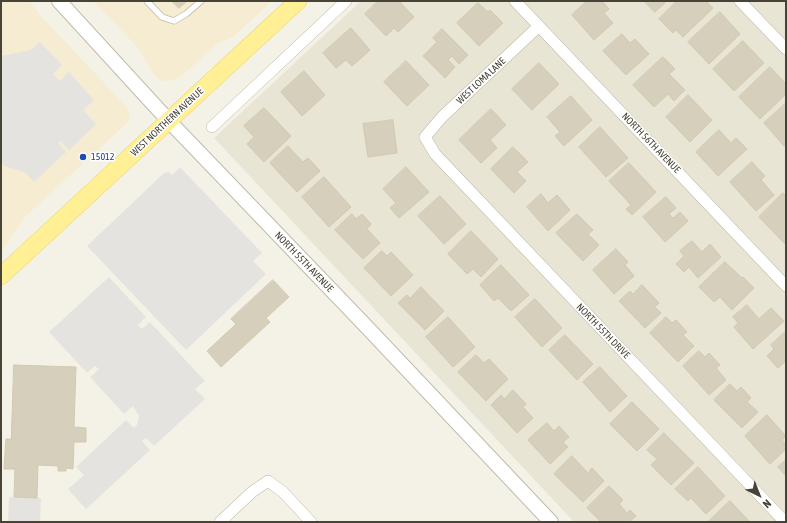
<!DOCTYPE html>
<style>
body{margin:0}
#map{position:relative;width:787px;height:523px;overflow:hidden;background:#f4f2e7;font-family:"Asap Condensed",sans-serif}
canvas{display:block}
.frame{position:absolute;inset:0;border:2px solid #474336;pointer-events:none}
.north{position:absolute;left:739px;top:475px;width:40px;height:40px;-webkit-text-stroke:3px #fff;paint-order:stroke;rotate:137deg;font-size:11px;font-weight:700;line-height:16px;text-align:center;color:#474336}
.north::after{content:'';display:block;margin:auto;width:14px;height:18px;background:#474336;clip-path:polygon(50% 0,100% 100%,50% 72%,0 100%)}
</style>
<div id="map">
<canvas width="787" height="523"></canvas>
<div class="frame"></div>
<div class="north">N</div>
</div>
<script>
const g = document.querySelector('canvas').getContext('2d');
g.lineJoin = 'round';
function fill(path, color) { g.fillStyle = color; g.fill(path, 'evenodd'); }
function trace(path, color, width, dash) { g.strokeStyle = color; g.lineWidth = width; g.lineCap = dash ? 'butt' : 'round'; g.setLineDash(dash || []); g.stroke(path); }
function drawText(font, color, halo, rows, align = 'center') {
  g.font = font + ' "Asap Condensed",sans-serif'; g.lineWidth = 3; g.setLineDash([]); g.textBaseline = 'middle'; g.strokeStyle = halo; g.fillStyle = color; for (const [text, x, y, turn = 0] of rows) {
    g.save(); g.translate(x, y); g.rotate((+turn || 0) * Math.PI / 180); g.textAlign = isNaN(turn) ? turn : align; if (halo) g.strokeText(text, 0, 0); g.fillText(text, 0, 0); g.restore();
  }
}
fill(new Path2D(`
 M361,1H786V522H574L214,138Z`), '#e8e5d5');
fill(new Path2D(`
 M1,1H29L40,15L125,105L128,109L130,119L125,125L25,217L1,252Z
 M91,1H272L233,37L217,44L184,74L175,80L163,81L159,79L154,75L139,49L96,4Z`), '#f6ecd1');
fill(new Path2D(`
 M40,42L62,65L53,74L60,81L69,72L94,100L83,110L96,124L69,150L61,141L58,143L66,152L34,182L26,173L4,166L1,163V56L31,50Z
 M180,167L262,253L253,261L266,274L186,350L87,246L164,173L169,172L172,175Z
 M109,277L146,317L138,325L142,329L150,322L205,381L195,389L205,399L154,446L146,438L142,441L150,450L86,509L68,489L84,475L76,467L126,420L134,428L137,425L139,416L133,406L124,414L90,377L99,369L95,366L87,373L49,332Z
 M9,497L41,498L40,522H8Z`), '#e5e3df');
const building = new Path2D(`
 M172,1H187L179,8Z
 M378,1H399L414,17L398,32L394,28L386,36L365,14Z
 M587,1H602L609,9L604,13L613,23L594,40L572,15Z
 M644,1H667L655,12Z
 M677,1H706L713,8L683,37L676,30L673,33L659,19Z
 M478,3L488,12L490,10L503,23L479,46L457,23Z
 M720,12L740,34L709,64L688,42Z
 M351,28L370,50L352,66L346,60L336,68L323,53Z
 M442,29L468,55L459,64L452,56L448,60L455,67L445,78L423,56L437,42L433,38Z
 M622,34L630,43L635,39L649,54L626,75L603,51Z
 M743,41L764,63L734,91L713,69Z
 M663,57L675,69L669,74L685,90L674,101L668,94L654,107L633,85Z
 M406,61L429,85L407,106L384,82Z
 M539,63L559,84L532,110L512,89Z
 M770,67L786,84V94L760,119L739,97Z
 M304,71L325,95L302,116L281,92Z
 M688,95L712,120L690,142L666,117Z
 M571,96L592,120L564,146L555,136L560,132L547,117Z
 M786,103V144L784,146L764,123Z
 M264,108L291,136L264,162L247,144L254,137L244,126Z
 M491,109L506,125L490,140L497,148L481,163L459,140Z
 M393,120L397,153L368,157L363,124Z
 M600,127L628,158L606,177L579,147Z
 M719,130L731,143L736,138L747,149L718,176L696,152Z
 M288,146L303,162L308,158L320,171L297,192L270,163Z
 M513,147L528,162L517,172L526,181L514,193L491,169Z
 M752,162L765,176L761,180L774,195L756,211L730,182Z
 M629,163L656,192L632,215L626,209L631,205L609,181Z
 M406,167L429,192L399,218L390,208L396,203L383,189Z
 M324,177L351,207L329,227L302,197Z
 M783,193L786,196V245L759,217Z
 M541,194L548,203L557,195L570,210L548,231L527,207Z
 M440,196L466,224L444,244L418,216Z
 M666,197L676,208L669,214L673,218L680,212L688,221L665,242L643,217Z
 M352,214L356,219L362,214L371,224L367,229L380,243L363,259L335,230Z
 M577,214L593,230L588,234L599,245L583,261L556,233Z
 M471,231L498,259L481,277L473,269L467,274L448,254Z
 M692,241L702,252L710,244L721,257L698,278L689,267L684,272L676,264L684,256L680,251Z
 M616,249L628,262L625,265L634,276L614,294L593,270Z
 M382,251L387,256L391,252L413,275L391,296L364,268Z
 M725,262L742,278L743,277L754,288L732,310L720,297L714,302L699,287Z
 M501,265L529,295L511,311L498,298L494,301L480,285Z
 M273,280L289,297L266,318L270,322L221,367L207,351L236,324L231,319Z
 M642,285L659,303L655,307L661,313L645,328L619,301L630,291L633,294Z
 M421,287L444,311L425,330L398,303L407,295L410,298Z
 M535,299L562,328L542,347L515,317Z
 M747,305L759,319L771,308L784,321L753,349L734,327L738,323L733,317Z
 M448,317L475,347L453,367L426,337Z
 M666,317L672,323L676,320L687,332L683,335L694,346L678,362L650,333Z
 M786,331V361L778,368L767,356L774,349L771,345Z
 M565,335L593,364L577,380L549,350Z
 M699,351L705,357L709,353L720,365L716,368L726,380L709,395L683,366Z
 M476,355L484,363L489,359L508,379L486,401L458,372Z
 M14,365L76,367L74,427L86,428V442H74L73,469L66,468V471H58V466L38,465L37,498L14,497L15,469H4L6,439H11Z
 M600,367L627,396L610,412L583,382Z
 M730,384L737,391L741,387L751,398L747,402L758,412L742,428L714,400Z
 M513,390L526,404L523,407L533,418L517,433L491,405L501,395L504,399Z
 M632,402L659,429L637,451L610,424Z
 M767,415L786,436L782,440L786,445V449L770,464L745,436Z
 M547,423L554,431L559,426L569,437L563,442L568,447L550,464L528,440Z
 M664,433L694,463L671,485L651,465L657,459L647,450Z
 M572,456L588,473L592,468L604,481L583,502L554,474Z
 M786,460V476L778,467Z
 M698,467L725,496L706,514L691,498L688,501L675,489Z
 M609,486L623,500L619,504L627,513L630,510L636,516L629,522H601L587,508Z
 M730,501L750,522H710L709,521Z`);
fill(building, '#d6cfbc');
trace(building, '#d1c9af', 1);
const service = new Path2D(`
 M147,1L162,17L174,21L186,14L201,1`);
const minor = new Path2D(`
 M515,1L786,286
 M740,1L786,49
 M539,26L442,117L425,137L435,154L785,522
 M212,127L346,1
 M220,522L252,492L268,481L283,492L311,522`);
const tertiary = new Path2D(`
 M59,1L168,120L363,323L551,522`);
const primary = new Path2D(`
 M1,276L298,1`);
trace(service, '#c0bba9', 7);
trace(minor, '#c0bba9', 12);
trace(tertiary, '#c0bba9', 16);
trace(primary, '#e7d262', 18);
trace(service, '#fff', 5.5);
trace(minor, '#fff', 11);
trace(tertiary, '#fff', 14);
trace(primary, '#fff095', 17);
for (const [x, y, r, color] of [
 [83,157,4,"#1a4fb4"]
]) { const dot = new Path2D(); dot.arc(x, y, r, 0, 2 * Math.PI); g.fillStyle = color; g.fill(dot); trace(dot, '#fff', 1.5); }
drawText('10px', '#474336', '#fff', [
 ["WEST LOMA LANE",481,81,-43],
 ["WEST NORTHERN AVENUE",167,122,-43],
 ["NORTH 56TH AVENUE",651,143,46],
 ["NORTH 55TH AVENUE",304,262,46],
 ["NORTH 55TH DRIVE",603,331,46]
]);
drawText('10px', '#164399', '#fff', [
 ["15012",91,157]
], 'left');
</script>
